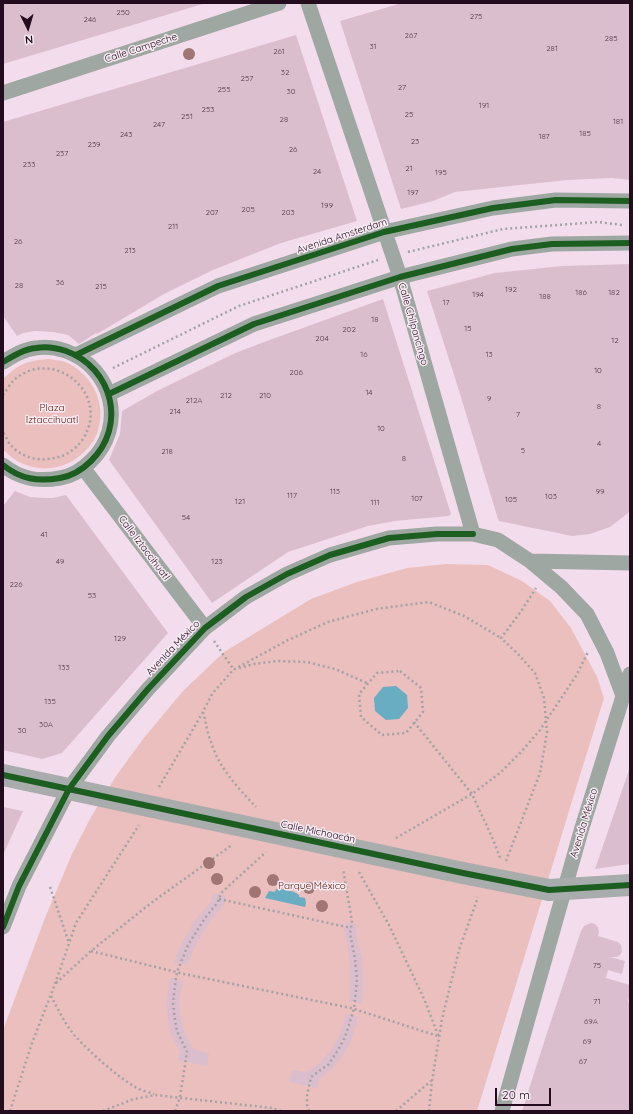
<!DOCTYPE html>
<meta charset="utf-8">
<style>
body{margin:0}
#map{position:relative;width:633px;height:1114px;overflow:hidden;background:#f3dded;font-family:Quicksand,sans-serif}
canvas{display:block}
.frame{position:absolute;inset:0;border:4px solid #220c1e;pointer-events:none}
.north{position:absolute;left:8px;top:8px;width:40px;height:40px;-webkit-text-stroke:3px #f8ebf4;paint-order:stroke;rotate:175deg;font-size:11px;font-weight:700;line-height:16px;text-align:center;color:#220c1e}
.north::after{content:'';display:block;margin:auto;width:14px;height:18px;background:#220c1e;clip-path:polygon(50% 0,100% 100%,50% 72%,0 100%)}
.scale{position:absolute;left:495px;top:1088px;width:56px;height:18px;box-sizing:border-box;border:2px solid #220c1e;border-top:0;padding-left:5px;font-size:12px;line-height:14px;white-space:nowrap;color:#220c1e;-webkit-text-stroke:3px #f8ebf4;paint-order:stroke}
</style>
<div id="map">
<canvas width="633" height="1114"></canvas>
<div class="frame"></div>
<div class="north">N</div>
<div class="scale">20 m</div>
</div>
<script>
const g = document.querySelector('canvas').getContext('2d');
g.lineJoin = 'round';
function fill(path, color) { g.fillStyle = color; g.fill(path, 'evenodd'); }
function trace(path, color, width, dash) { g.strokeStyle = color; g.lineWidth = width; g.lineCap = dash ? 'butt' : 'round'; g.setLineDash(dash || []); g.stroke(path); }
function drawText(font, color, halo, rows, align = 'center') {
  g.font = font + ' Quicksand,sans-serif'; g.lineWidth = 3; g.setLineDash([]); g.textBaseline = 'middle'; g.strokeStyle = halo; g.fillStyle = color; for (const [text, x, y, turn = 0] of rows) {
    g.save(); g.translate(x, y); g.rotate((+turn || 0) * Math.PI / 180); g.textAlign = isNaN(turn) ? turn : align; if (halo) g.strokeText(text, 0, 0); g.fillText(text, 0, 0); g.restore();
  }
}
fill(new Path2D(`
 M48,359C53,360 60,360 65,362C90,372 106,401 99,427C98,430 97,435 95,438C79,466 46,477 17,461C12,458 7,453 3,450V379C19,364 26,361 48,359Z
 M446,564L488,565L522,581L550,601L571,628L597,677L604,698C561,835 520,973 477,1111H3V1030L45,918L72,854L91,817L116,776L143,739L183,691L224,652L311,599L357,582L407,568Z`), '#eabfbd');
fill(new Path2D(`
 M396,686L407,695L408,708L399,719L386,720L375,711L374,698L383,687Z
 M276,889C284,889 292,890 299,895V897L305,898L306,903L305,907L265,898L269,891L275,892Z`), '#68adc2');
fill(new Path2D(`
 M3,3H206L3,64Z
 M402,3H630V180L612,178L567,180L455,192L433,201L401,209L340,21Z
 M296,35L357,221L281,243L213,270L164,294L97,334L96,333L79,344L68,335L53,332L35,331L23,333L17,336L3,316V122Z
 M630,264V511L627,514L610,527L590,534L572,536L499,521L498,519L456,381L427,291L495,273L562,266Z
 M383,299L451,514L449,516L395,521L368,526L288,552L212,603L109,460L120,434L122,411L157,391L233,354L264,342Z
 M15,491L30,497L44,498H53L66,495L168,633L62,753L42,759L3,750V506Z
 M630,767V864L595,869Z
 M3,807L23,811L3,855Z
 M213,893L226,896L224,904L212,919L204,930L197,942L187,965L174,962L183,941L195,920L211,902Z
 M345,922L358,925L356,934L362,958L363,981L362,1004L349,1001L350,976L348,949L344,930Z
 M591,923L595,924L598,927L599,932L598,936L618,942L621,945L622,952L620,955L617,957H610L625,961L622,974L608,970L606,978L630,985V994L628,1002L630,1003V1111H522L545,1039L581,931L584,926Z
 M170,978L183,981L179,1001L181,1019L185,1035L192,1047L195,1050L209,1053L207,1066L178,1060L180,1051L171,1035L168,1019L166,1003Z
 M346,1014L358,1017L351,1041L343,1055L333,1068L319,1079L317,1088L289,1082L292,1070L305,1072L310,1070L321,1062L331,1050L340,1034Z`), '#dbbecd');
trace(new Path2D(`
 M408,252L503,229L598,222L622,225
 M113,368L239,306L378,260
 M3,395C6,391 10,384 14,380C52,346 112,393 83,439C74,452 62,458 47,459C33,461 17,454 9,443C7,439 5,435 3,432
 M214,641L234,670
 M239,668L254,664L277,661L307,662L335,669L367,683
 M400,671L421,688L423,712L406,733L382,735L361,717L359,694L377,673Z
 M203,712C206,722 207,733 211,742C219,768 238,788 256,807
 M414,722L472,794L492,837L501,860
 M159,787L203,712L212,694L233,670L286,641L328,622L376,609L429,602L464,616L501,638
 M396,838L472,794L500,773L521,752L540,730L576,676L588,652
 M506,861L540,773L547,732L544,698L535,673L518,654L501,638L522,610L536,588
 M359,872L389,925L425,1001L438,1035
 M50,887L69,943
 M219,899L351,928
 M91,951L184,974L351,1008L438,1036
 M56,983L91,951L151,903L232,845
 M51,996C58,1009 65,1024 75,1036C90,1052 117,1077 137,1088C142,1091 149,1092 154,1094
 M10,1111L32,1043L55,984L76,923L139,825
 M103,1111L134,1099L155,1095L272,1108L281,1111
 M175,1111L180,1097L187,1052L177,1031L175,1020L173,1003L175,985L177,972L188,945L205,918L218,902L221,893L266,852
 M309,1111L307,1105V1096L311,1077L329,1064L338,1050L345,1037L354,1009L357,979L355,959L350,933L352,921L343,869
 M396,1111L431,1081
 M429,1111L432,1081L442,1019L459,950L478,897`), '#a3a2a4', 2.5, [2, 3]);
trace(new Path2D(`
 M308,3L400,277L473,534
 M3,93L279,3
 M76,355L218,286L384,232L493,208L556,200L630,201
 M3,362C13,356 24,349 36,348C46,346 57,348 66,351C113,368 127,426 91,461C82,470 72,476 60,478C38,482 20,479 3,465
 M109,394L254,324L400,277L512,249L552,244L630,243
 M84,469L205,628
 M530,561L630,563
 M3,927L19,886L69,789L108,736L148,689L205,628L246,597L287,574L330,555L389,538L437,534H473L498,540L530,561L561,587L587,614L607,653L623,696
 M502,1111L581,831L630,674`), '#9ea7a2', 15);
trace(new Path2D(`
 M3,775L463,873L549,890L630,885`), '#a8acac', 22);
trace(new Path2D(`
 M76,355L218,286L384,232L493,208L556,200L630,201
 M3,362C13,356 24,349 36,348C46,346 57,348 66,351C113,368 127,426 91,461C82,470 72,476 60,478C38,482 20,479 3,465
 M109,394L254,324L400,277L512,249L552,244L630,243
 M3,775L463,873L549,890L630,885
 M3,927L19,886L69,789L108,736L148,689L205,628L246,597L287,574L330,555L389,538L437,534H473`), '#1b5e20', 6);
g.fillStyle = '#a07573';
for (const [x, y] of [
 [189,54],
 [209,863],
 [217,879],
 [273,880],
 [309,888],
 [255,892],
 [322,906]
]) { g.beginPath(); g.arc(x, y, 6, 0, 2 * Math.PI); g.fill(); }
drawText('8px', '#50384a', null, [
 ["250",123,13],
 ["275",476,17],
 ["246",90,20],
 ["267",411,36],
 ["285",611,39],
 ["31",373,47],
 ["281",552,49],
 ["261",279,52],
 ["32",285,73],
 ["257",247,79],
 ["27",402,88],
 ["255",224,90],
 ["30",291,92],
 ["191",484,106],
 ["253",208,110],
 ["25",409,115],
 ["251",187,117],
 ["28",284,120],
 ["181",618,122],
 ["247",159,125],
 ["185",585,134],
 ["243",126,135],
 ["187",544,137],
 ["23",415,142],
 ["239",94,145],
 ["26",293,150],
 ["237",62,154],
 ["233",29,165],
 ["21",409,169],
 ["24",317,172],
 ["195",441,173],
 ["197",413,193],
 ["199",327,206],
 ["205",248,210],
 ["207",212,213],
 ["203",288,213],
 ["211",173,227],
 ["26",18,242],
 ["213",130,251],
 ["36",60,283],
 ["28",19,286],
 ["215",101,287],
 ["192",511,290],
 ["186",581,293],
 ["182",614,293],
 ["194",478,295],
 ["188",545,297],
 ["17",446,303],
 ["18",375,320],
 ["15",468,329],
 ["202",349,330],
 ["204",322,339],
 ["12",615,341],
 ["16",364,355],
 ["13",489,355],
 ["10",598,371],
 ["206",296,373],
 ["14",369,393],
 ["212",226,396],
 ["210",265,396],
 ["9",489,399],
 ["212A",194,401],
 ["8",599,407],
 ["214",175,412],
 ["7",518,415],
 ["10",381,429],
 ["4",599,444],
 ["5",523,451],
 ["218",167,452],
 ["8",404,459],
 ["113",335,492],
 ["99",600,492],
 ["117",292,496],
 ["103",551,497],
 ["107",417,499],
 ["105",511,500],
 ["121",240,502],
 ["111",375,503],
 ["54",186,518],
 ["41",44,535],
 ["49",60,562],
 ["123",217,562],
 ["226",16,585],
 ["53",92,596],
 ["129",120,639],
 ["133",64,668],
 ["135",50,702],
 ["30A",46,725],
 ["30",22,731],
 ["75",597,966],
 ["71",597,1002],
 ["69A",591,1022],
 ["69",587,1042],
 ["67",583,1062]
]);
drawText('10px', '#220c1e', '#f8ebf4', [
 ["Calle Campeche",141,48,-18],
 ["Avenida Amsterdam",342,236,-18],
 ["Calle Chilpancingo",413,324,74],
 ["Calle Iztaccihuatl",144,548,53],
 ["Avenida México",173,648,-46],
 ["Avenida México",584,823,-73],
 ["Calle Michoacán",318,832,12]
]);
drawText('10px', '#5c200f', '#f8ebf4', [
 ["Plaza",52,408],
 ["Iztaccihuatl",52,420],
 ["Parque México",312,886]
]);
</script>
